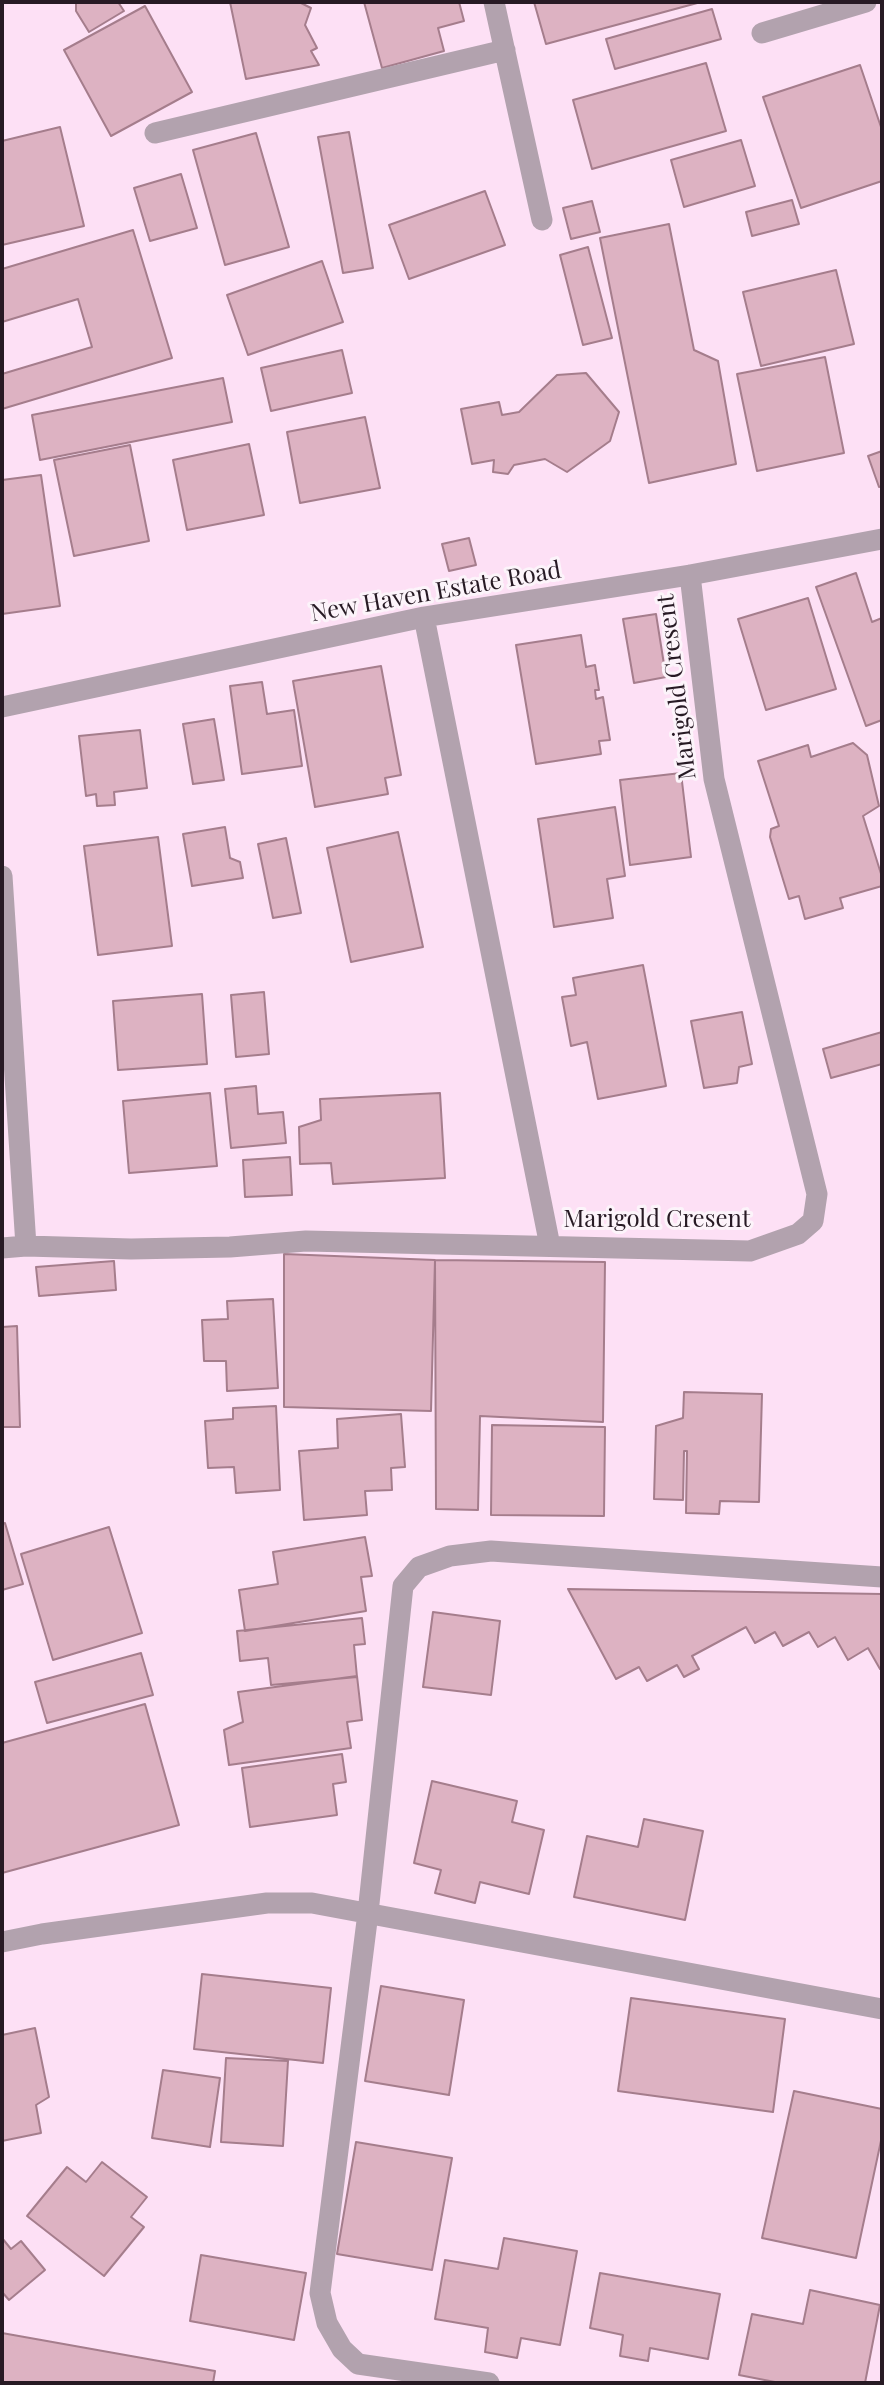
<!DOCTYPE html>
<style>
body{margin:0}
#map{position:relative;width:884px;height:2385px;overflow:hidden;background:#fde0f5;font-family:"Playfair Display",serif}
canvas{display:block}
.frame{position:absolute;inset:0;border:4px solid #271a24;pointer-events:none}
</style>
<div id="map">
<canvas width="884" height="2385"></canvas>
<div class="frame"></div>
</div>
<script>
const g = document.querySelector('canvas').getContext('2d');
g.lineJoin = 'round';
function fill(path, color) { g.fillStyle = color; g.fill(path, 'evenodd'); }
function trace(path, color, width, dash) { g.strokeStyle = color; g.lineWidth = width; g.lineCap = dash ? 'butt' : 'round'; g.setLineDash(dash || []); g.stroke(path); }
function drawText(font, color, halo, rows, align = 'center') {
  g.font = font + ' "Playfair Display",serif'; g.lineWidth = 6; g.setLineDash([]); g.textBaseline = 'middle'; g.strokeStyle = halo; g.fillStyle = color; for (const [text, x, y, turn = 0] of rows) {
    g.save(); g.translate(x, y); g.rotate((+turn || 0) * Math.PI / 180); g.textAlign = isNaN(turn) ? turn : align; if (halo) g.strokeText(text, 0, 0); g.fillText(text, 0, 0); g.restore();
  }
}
const building = new Path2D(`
 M76,2H118L124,11L89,32L76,11Z
 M230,2H299L311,8L305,25L317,48L311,51L319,65L246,79Z
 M364,2H459L464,21L438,28L444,51L382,68Z
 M534,2H701L546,44Z
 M145,6L192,92L111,136L64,50Z
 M712,9L721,39L615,69L606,39Z
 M706,63L726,131L592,169L573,100Z
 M860,65L882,130V181L801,208L763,97Z
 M60,127L84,226L2,245V141Z
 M349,132L373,268L343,273L318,137Z
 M256,133L289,247L225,265L193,150Z
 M741,140L755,186L684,207L671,160Z
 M181,174L197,228L150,241L134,188Z
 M485,191L505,245L409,279L389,225Z
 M792,200L799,224L752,236L746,212Z
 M592,201L600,232L571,239L563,208Z
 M669,224L694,350L718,361L736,464L649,483L600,238Z
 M133,230L172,358L2,409V374L92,347L78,299L2,322V269Z
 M588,247L612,338L583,345L560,255Z
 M322,261L343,322L248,355L227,295Z
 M836,270L854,344L761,366L743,292Z
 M342,350L352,393L271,411L261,368Z
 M825,357L844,453L757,471L737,374Z
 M586,373L619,412L610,441L567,472L545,459L514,465L508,474L493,472L494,460L472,464L461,409L499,402L502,415L519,412L557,375Z
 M223,378L232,422L40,460L32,415Z
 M365,417L380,488L300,503L287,432Z
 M249,444L264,515L187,530L173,460Z
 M130,445L149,541L74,556L54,460Z
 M882,451V486L879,487L868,456Z
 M41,475L60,606L2,614V480Z
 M469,538L476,565L449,571L442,544Z
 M856,573L872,622L882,618V720L866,726L816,587Z
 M808,598L836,689L766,710L738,619Z
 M656,614L666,677L634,683L623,619Z
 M581,635L586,667L595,665L599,690H595L596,699L603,697L610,740L599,741L601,754L536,764L516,645Z
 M381,666L401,775L385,778L388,794L315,807L293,681Z
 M262,682L267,714L294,710L302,766L242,774L230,686Z
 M214,719L224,780L193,784L183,724Z
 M140,730L147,788L114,792L115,805L97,806L96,794L86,796L79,736Z
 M853,743L867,755L879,806L863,816L882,877V886L840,898L843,908L805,919L799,896L789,899L770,837L771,829L779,826L758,761L808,745L811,757Z
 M681,773L691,857L630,865L620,780Z
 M615,807L625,876L607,879L613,918L554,927L538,819Z
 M225,827L230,858L240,862L243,878L192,886L183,834Z
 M398,832L423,947L351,962L327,848Z
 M158,837L172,946L98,955L84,846Z
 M286,838L301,913L273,918L258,844Z
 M643,965L666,1086L598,1099L587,1042L571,1046L562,997L576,995L573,978Z
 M264,992L269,1054L236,1057L231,995Z
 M202,994L207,1064L118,1070L113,1001Z
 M742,1012L752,1064L739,1067L737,1083L704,1088L691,1021Z
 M882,1032V1064L831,1078L823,1049Z
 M256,1086L258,1114L283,1112L286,1143L231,1148L225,1089Z
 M210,1093L217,1166L129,1173L123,1101Z
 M440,1093L445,1178L333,1184L331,1163L300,1164L299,1127L321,1120L320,1099Z
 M290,1157L292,1195L245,1197L243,1160Z
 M284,1254L435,1260L431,1411L284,1407Z
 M435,1260L605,1262L603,1422L480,1416L478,1510L436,1509Z
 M114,1261L116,1290L39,1296L36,1267Z
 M273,1299L278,1388L227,1391L226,1361H204L202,1320L228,1319L227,1301Z
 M17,1326L20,1427H2V1327Z
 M684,1392L762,1394L759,1502L720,1501L719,1514L686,1513L687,1451H684L683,1500L654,1499L656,1426L683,1418Z
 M276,1406L280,1490L236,1493L234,1467L208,1468L205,1421L233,1419V1408Z
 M401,1414L405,1467L391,1468L392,1490L365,1491L367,1515L304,1520L299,1451L338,1448L337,1419Z
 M492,1425L605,1427L604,1516L491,1515Z
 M5,1523L23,1584L2,1590V1524Z
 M109,1527L142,1633L53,1660L21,1554Z
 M365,1537L372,1576L361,1577L366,1611L245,1631L239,1590L278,1584L273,1552Z
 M568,1589L882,1594V1668L880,1669L868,1648L848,1660L835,1637L818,1647L809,1632L783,1646L775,1632L755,1643L746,1627L692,1656L699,1669L684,1677L677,1665L647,1681L639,1667L616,1679Z
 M433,1612L500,1621L491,1695L423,1687Z
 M362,1618L365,1644L354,1645L357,1677L271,1685L268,1658L240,1661L237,1631Z
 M141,1653L153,1695L47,1723L35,1682Z
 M357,1676L362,1720L347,1722L351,1748L229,1765L224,1730L243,1722L238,1692Z
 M145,1704L179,1825L2,1873V1743Z
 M342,1754L346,1782L333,1784L337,1815L250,1827L242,1768Z
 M432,1781L517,1801L512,1822L544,1830L529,1894L480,1882L475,1903L435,1893L441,1870L414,1863Z
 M644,1819L703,1831L685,1920L574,1897L587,1836L638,1847Z
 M202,1974L331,1988L323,2063L194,2049Z
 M381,1986L464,2000L449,2095L365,2081Z
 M631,1998L785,2019L773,2112L618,2091Z
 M35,2028L49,2097L36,2105L41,2133L2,2141V2035Z
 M226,2058L288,2061L283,2146L221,2142Z
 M163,2070L220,2078L210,2147L152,2138Z
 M794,2091L882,2109V2136L856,2258L762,2238Z
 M356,2142L452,2158L432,2270L337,2254Z
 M102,2162L147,2197L131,2217L144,2227L104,2276L27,2216L67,2167L86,2182Z
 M2,2238L11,2249L21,2241L45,2270L9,2300L2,2292Z
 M504,2238L577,2251L560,2345L521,2338L517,2358L485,2352L488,2328L435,2319L445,2260L498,2269Z
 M201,2255L306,2273L294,2340L190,2321Z
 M600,2273L720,2294L708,2359L650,2348L648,2361L620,2356L623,2335L590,2328Z
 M810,2290L880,2305L865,2383H780L739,2375L752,2314L803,2324Z
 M2,2333L215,2371L213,2383H2Z`);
fill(building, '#ddb2c2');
trace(building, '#a57d8c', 2);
trace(new Path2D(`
 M494,2L542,220
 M762,33L866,2
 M155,133L505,50
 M424,617L550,1246
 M2,707L424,617L690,575L882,539
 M2,876L26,1246
 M2,1248L26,1246L131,1249L230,1247L306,1241L750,1251L798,1234L813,1221L817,1194L714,779L690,575
 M2,1942L42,1934L267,1903H312L882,2009
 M489,2383L358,2364L342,2349L327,2323L320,2293L368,1913L403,1586L419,1567L450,1556L491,1551L882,1577`), '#b2a2ae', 21);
drawText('24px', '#271a24', '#fcf4fa', [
 ["New Haven Estate Road",436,592,-10],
 ["Marigold Cresent",677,687,-97],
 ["Marigold Cresent",657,1220]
]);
</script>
